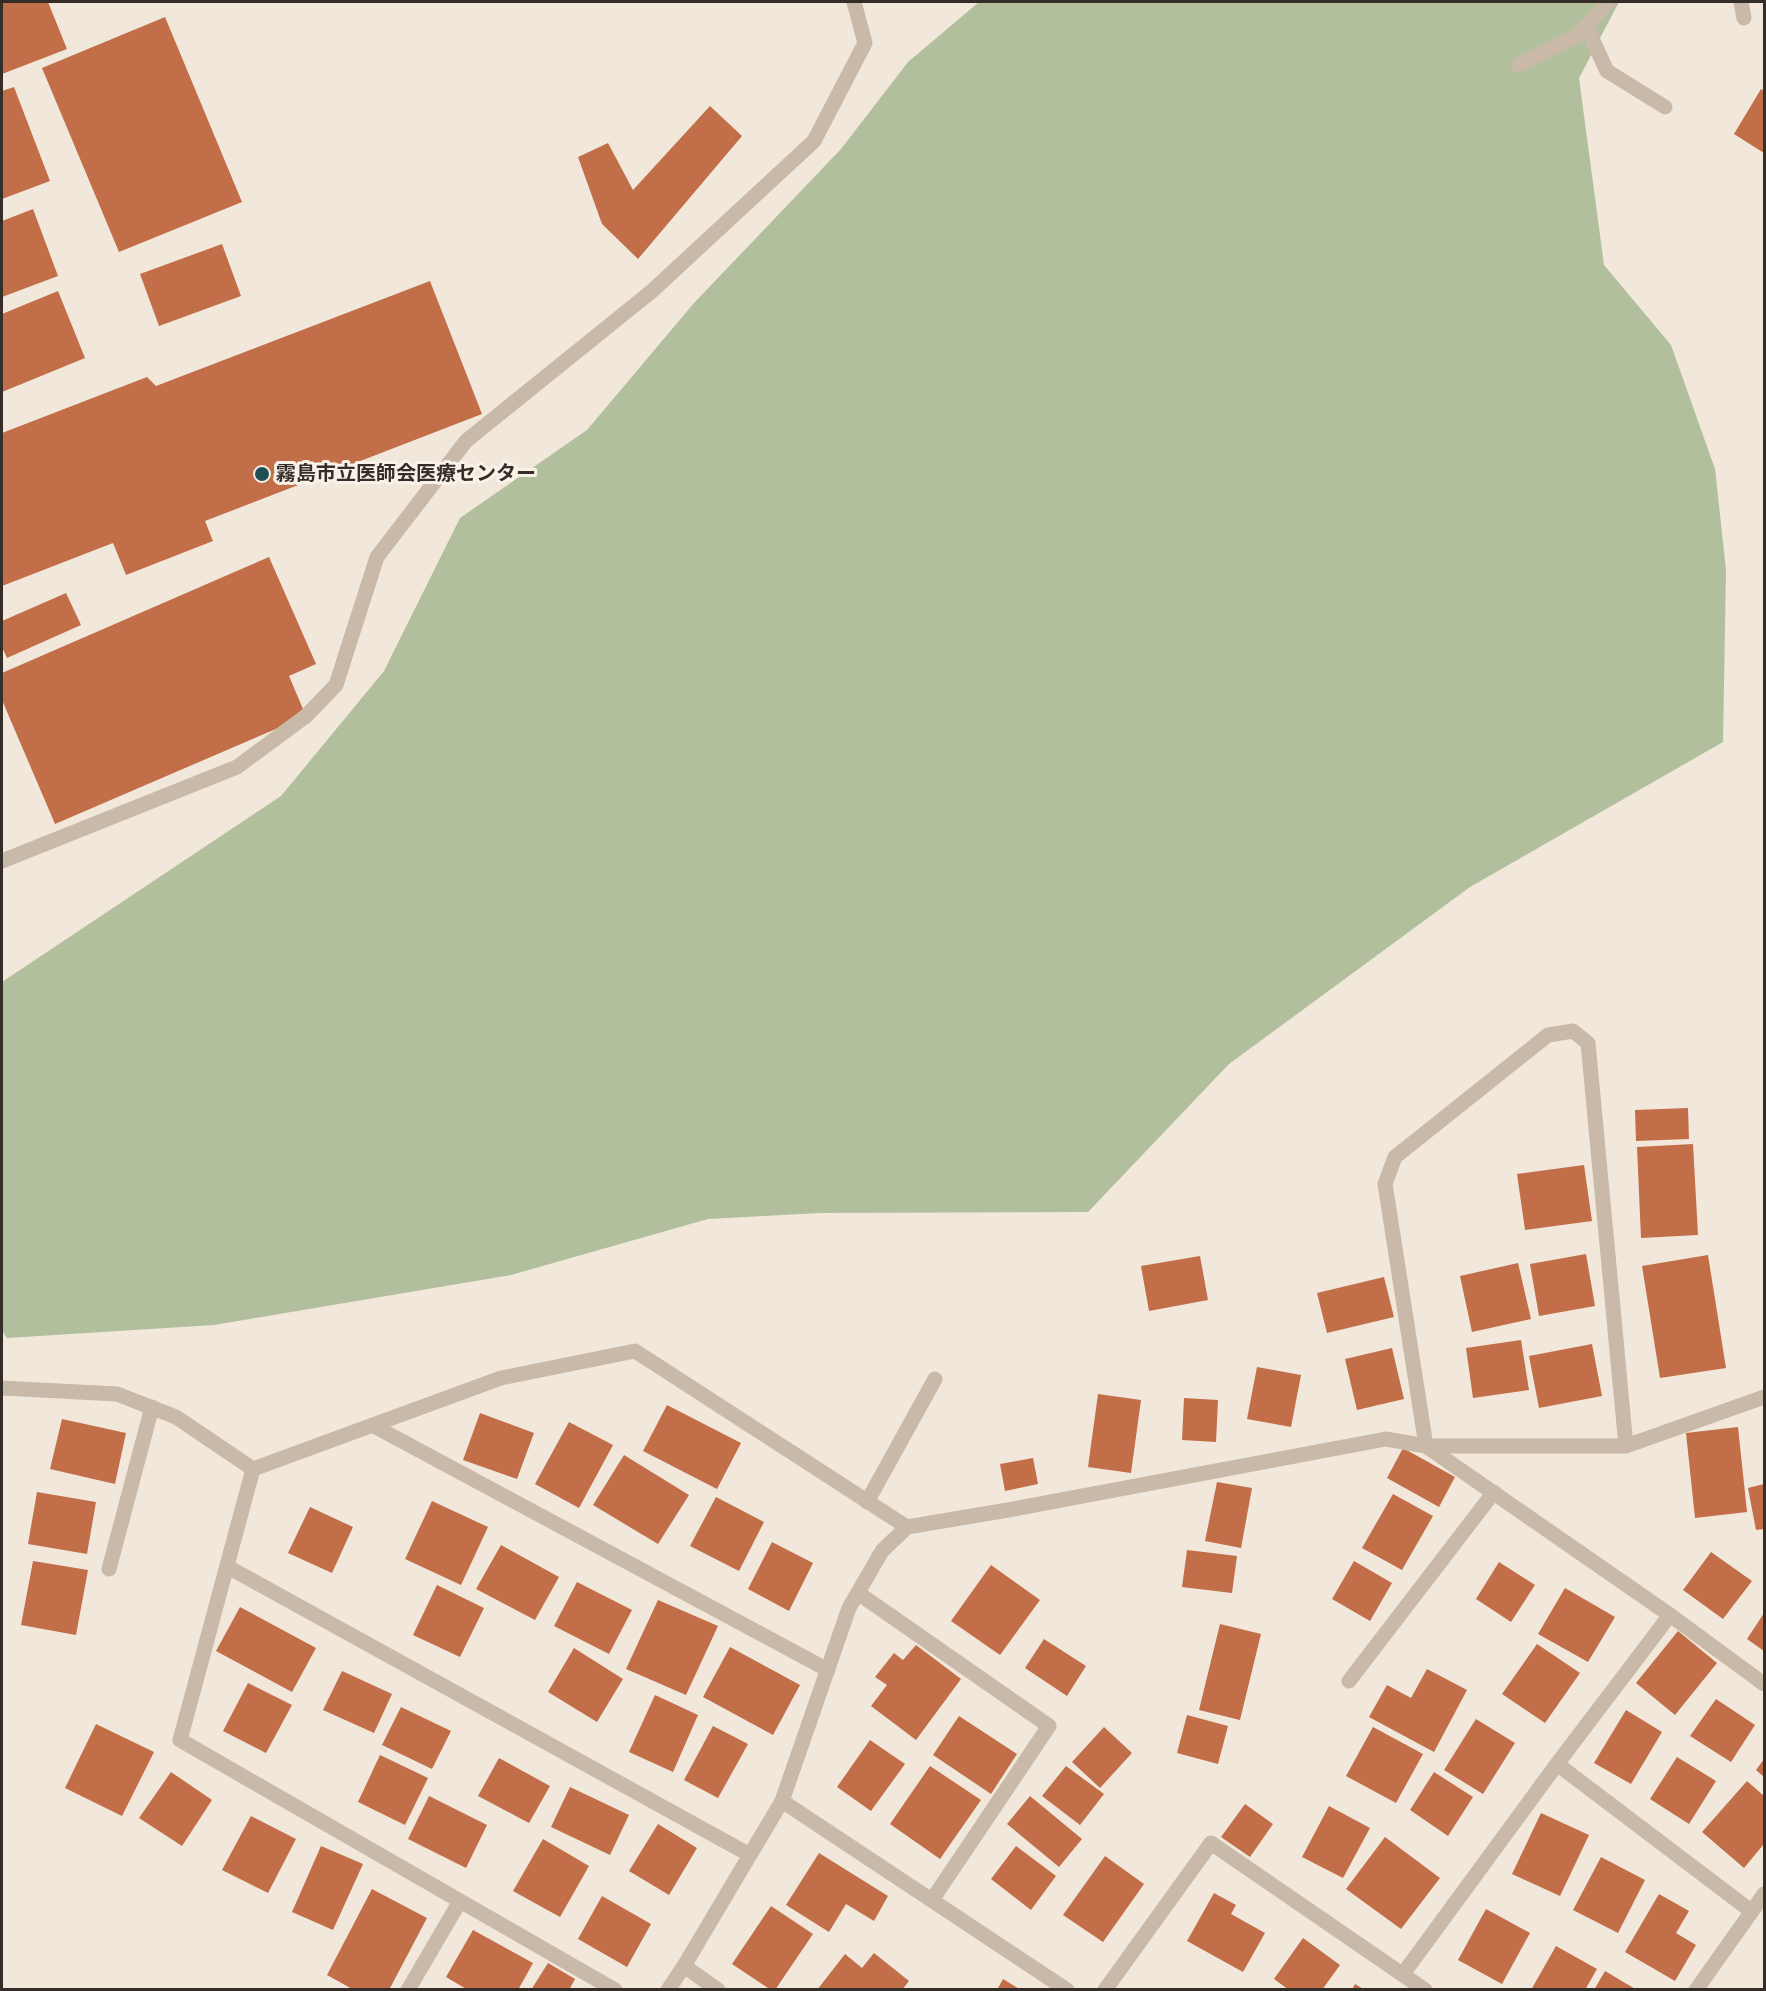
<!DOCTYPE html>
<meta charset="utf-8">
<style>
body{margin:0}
#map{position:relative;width:1766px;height:1991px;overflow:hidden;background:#f1e8db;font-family:"Golos Text",sans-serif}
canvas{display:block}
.frame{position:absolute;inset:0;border:3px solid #352d28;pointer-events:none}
</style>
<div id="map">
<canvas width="1766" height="1991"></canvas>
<div class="frame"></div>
</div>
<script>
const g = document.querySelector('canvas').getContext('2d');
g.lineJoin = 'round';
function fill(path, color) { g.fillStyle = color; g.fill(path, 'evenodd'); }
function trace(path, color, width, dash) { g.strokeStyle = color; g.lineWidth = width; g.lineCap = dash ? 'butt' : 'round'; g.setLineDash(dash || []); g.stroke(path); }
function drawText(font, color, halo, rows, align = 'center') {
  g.font = font + ' "Golos Text","Noto Sans JP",sans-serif'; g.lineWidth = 6; g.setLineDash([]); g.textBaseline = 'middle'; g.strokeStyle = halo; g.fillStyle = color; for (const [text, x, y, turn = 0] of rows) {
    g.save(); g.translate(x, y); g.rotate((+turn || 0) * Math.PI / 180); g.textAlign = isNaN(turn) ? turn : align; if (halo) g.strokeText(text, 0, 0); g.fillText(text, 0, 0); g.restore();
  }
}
fill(new Path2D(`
 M979,2H1619L1579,78L1604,265L1671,345L1715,469L1726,570L1723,742L1470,887L1229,1064L1088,1212L820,1213L708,1219L511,1275L214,1325L7,1338L2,1331V982L281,796L384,671L460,518L587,430L694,303L841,149L908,62Z`), '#b1bf9c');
fill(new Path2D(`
 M2,2H48L67,49L2,74Z
 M165,17L242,202L119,252L42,68Z
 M14,87L50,181L2,199V91Z
 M1761,89L1764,91V153L1734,134Z
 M710,106L742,136L638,259L602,224L578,157L608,143L633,190Z
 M33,209L58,276L2,297V221Z
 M222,244L241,296L159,326L140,274Z
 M430,281L482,414L205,521L213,541L126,575L113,543L2,586V433L147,377L156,386Z
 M58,291L85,358L2,392V314Z
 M269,557L316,664L289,676L306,716L55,824L2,700V673Z
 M66,593L81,625L7,658L2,647V621Z
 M1688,1108L1689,1139L1636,1141L1635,1110Z
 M1693,1144L1698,1235L1641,1238L1637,1147Z
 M1584,1165L1592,1221L1525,1230L1517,1174Z
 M1586,1254L1595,1306L1539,1316L1530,1264Z
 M1708,1255L1726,1368L1660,1378L1642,1266Z
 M1200,1256L1208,1300L1149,1311L1141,1266Z
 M1518,1263L1531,1319L1472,1332L1460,1276Z
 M1384,1277L1394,1317L1327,1333L1317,1293Z
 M1521,1340L1529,1390L1473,1398L1466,1348Z
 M1592,1344L1602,1396L1539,1408L1529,1356Z
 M1392,1348L1404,1399L1357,1410L1345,1359Z
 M1257,1367L1301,1375L1291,1427L1247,1419Z
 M1098,1394L1141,1400L1131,1473L1088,1467Z
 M1184,1398L1218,1400L1216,1442L1182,1440Z
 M667,1405L741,1443L717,1489L643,1451Z
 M480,1413L534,1433L517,1479L463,1460Z
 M62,1419L126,1433L115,1484L50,1469Z
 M569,1422L613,1445L579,1508L535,1484Z
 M1738,1427L1747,1512L1695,1518L1686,1433Z
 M1403,1448L1455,1477L1439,1507L1387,1478Z
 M624,1455L689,1495L658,1544L593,1505Z
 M1033,1458L1038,1484L1005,1491L1000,1464Z
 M1217,1482L1252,1488L1241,1548L1205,1541Z
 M1764,1484V1529L1756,1530L1748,1488Z
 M37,1492L96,1502L87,1554L28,1544Z
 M1393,1494L1433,1516L1402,1570L1362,1548Z
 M716,1497L764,1522L739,1571L690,1546Z
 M432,1501L488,1527L461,1585L405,1559Z
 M310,1507L353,1527L332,1573L288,1553Z
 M772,1542L813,1563L789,1611L748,1589Z
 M501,1545L559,1577L535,1620L476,1589Z
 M1187,1550L1237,1556L1232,1593L1182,1587Z
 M1711,1552L1752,1581L1723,1619L1683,1590Z
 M33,1561L88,1570L76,1635L21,1625Z
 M1354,1561L1392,1583L1370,1621L1332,1599Z
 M1499,1562L1535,1585L1511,1622L1476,1599Z
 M991,1565L1040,1600L1000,1655L951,1621Z
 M577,1582L632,1610L609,1654L554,1626Z
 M437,1585L484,1608L460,1657L413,1635Z
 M1565,1588L1615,1617L1588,1662L1538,1634Z
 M658,1600L718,1626L686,1695L626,1669Z
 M240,1607L316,1648L292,1692L216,1651Z
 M1764,1613V1651L1747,1639Z
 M1220,1624L1261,1634L1240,1720L1199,1710Z
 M1678,1631L1717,1663L1675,1715L1636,1683Z
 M1044,1639L1086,1666L1067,1696L1025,1668Z
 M1537,1644L1580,1673L1545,1723L1502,1694Z
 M916,1645L961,1679L916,1740L871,1706L887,1685L875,1677L894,1653L903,1660Z
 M730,1647L800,1685L773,1735L703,1697Z
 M574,1648L623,1679L597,1722L548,1692Z
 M1427,1669L1467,1690L1434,1752L1369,1717L1387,1685L1411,1698Z
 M342,1671L392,1694L374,1733L323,1710Z
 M248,1683L292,1705L266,1753L223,1731Z
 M655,1695L698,1715L673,1772L629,1752Z
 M1716,1699L1755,1725L1731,1762L1690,1736Z
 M401,1707L451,1731L432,1769L382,1745Z
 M1626,1710L1662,1732L1631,1784L1594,1763Z
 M1187,1715L1228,1726L1218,1764L1177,1753Z
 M959,1716L1017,1754L991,1794L933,1755Z
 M1476,1719L1515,1743L1483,1794L1444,1770Z
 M96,1724L154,1752L122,1816L65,1788Z
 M713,1726L748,1744L718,1798L684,1780Z
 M1104,1727L1132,1753L1100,1788L1072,1762Z
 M1373,1727L1423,1754L1396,1803L1346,1776Z
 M870,1740L905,1764L871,1811L837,1787Z
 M380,1755L428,1778L405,1825L358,1802Z
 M1677,1757L1716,1781L1689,1824L1650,1799Z
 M499,1758L550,1786L529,1823L478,1796Z
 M1764,1759V1777L1756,1770Z
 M930,1766L981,1800L940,1859L890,1824Z
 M1066,1766L1104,1794L1080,1825L1042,1796Z
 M171,1772L212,1800L182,1846L139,1818Z
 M1434,1772L1473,1797L1448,1836L1410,1810Z
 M1747,1781L1764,1796V1844L1744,1868L1702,1832Z
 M570,1787L629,1815L610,1855L551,1827Z
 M429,1796L487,1825L466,1868L408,1839Z
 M1030,1796L1082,1839L1059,1867L1007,1824Z
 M1245,1804L1273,1824L1250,1857L1221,1837Z
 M1329,1806L1370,1828L1343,1878L1302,1857Z
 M1541,1813L1589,1835L1560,1896L1512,1874Z
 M251,1816L296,1839L268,1893L222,1870Z
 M658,1824L697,1848L669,1895L629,1871Z
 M1385,1837L1440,1878L1401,1929L1346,1889Z
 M543,1839L589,1866L560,1917L513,1891Z
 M321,1846L363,1864L333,1930L292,1912Z
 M1016,1846L1056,1876L1031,1910L991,1879Z
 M819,1853L888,1896L874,1921L846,1904L829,1932L786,1905Z
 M1105,1856L1144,1884L1103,1942L1063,1915Z
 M1601,1857L1645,1880L1618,1933L1573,1910Z
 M372,1889L427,1918L389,1990H354L327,1975Z
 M1214,1893L1236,1905L1231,1914L1265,1933L1243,1972L1187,1941Z
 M1659,1894L1689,1911L1676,1933L1696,1945L1675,1981L1625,1952Z
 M602,1896L651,1924L627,1967L578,1939Z
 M771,1906L813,1934L775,1990H771L732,1964Z
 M1486,1909L1530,1933L1502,1984L1458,1960Z
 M473,1930L533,1963L518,1990H468L446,1977Z
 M1303,1938L1340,1965L1322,1990H1289L1274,1979Z
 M1556,1946L1597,1969L1585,1990H1531Z
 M874,1953L909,1981L902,1990H817L845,1954L862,1968Z
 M548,1963L575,1979L569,1990H531Z
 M1605,1971L1637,1990H1594Z
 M1003,1979L1021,1990H997Z
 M1355,1984L1365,1990H1352Z`), '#c16e49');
trace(new Path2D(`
 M1741,2L1744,18
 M1586,26L1607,71L1665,107
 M1518,65L1580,34L1608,2
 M2,861L237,767L306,716L336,685L377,557L466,441L652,291L814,141L865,43L854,2
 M2,1388L117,1394L176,1417L253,1469L501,1378L635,1351L907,1527
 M372,1425L828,1670
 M1626,1446L1588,1043L1573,1031L1548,1035L1395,1157L1385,1184L1426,1446L1670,1615L1764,1684
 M253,1469L180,1740L615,1990
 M867,1502L935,1379
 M228,1567L750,1855
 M109,1569L152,1407
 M858,1593L1049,1726L932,1900
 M1349,1681L1494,1492
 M1557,1764L1751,1911
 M782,1801L1067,1990
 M684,1966L718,1990
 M1403,1974L1557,1764L1670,1615
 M408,1990L460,1901
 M668,1990L684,1966L782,1801L849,1608L882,1551L907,1527L1008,1510L1386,1439L1426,1446H1626L1764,1397
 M1105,1990L1211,1843L1425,1990
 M1696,1990L1764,1894`), '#c8b9a8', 15);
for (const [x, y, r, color] of [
 [262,474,8,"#1f4e55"]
]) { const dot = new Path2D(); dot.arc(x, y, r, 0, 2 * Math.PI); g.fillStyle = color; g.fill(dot); trace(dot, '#f9f2e8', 2); }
drawText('bold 20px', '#352d28', '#f9f2e8', [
 ["霧島市立医師会医療センター",276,474]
], 'left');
</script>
